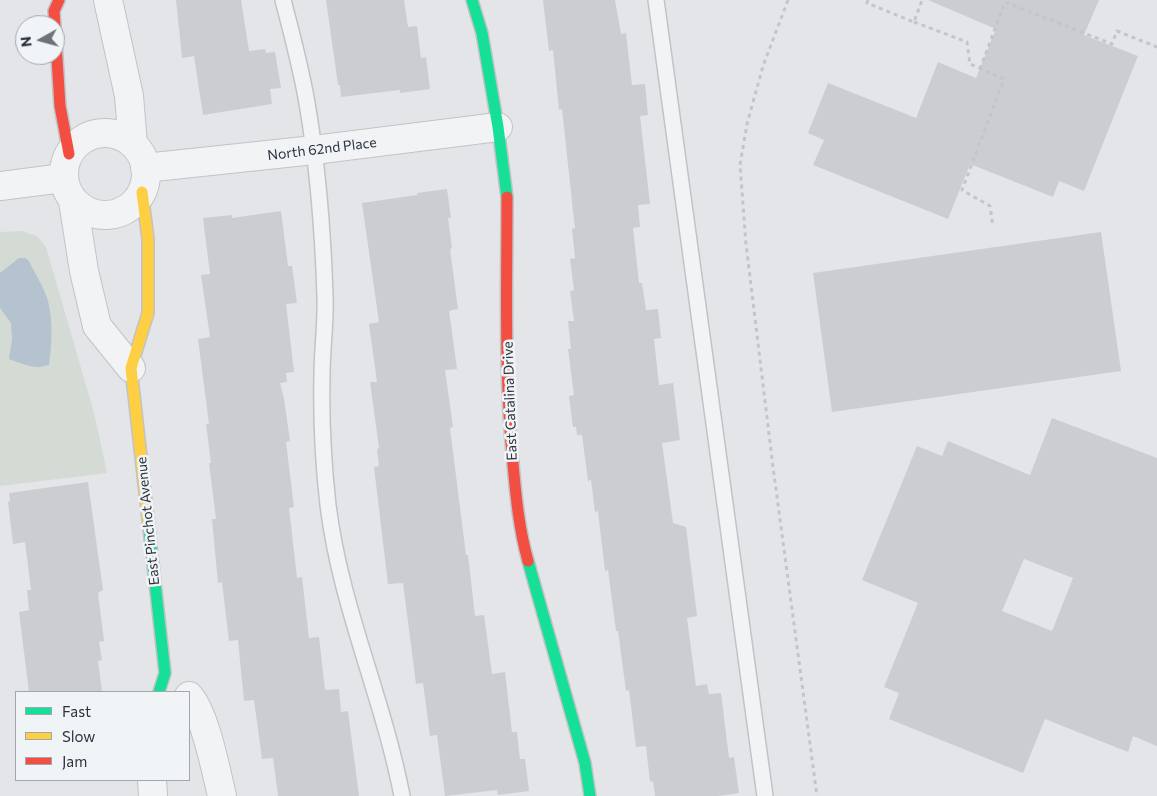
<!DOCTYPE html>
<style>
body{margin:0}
#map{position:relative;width:1157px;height:796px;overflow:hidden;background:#e3e5e8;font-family:Commissioner,sans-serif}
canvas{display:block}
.legend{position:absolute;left:15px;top:691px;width:175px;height:90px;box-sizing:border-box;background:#f1f4f6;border:1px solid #a2a7ad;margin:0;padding:6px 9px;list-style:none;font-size:15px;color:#2c333f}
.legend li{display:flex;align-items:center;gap:10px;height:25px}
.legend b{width:25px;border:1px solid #a2a7ad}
.north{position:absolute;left:15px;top:15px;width:50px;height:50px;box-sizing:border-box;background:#f1f4f6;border:1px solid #a2a7ad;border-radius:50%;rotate:263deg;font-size:14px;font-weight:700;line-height:20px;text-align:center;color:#2c333f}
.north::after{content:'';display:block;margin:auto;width:18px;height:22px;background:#6c717a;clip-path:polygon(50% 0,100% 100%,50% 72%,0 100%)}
</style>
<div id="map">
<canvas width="1157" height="796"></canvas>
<ul class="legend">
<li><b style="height:6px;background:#16e098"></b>Fast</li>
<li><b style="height:6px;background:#ffcf43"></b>Slow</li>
<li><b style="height:6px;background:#f24e42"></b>Jam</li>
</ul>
<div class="north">N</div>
</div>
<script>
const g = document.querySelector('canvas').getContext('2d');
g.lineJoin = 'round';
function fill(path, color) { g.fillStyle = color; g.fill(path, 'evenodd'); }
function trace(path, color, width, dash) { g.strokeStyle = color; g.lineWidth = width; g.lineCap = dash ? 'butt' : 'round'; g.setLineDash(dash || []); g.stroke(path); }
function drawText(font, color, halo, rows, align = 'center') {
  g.font = font + ' Commissioner,sans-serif'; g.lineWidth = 5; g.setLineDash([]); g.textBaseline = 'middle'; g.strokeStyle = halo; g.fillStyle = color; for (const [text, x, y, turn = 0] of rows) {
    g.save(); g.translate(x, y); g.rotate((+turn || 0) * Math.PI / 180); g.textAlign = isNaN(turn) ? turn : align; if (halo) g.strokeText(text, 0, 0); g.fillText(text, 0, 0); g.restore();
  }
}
fill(new Path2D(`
 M22,231L37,236L46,247L94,413L107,473L0,486V232Z`), '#d4dbd4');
fill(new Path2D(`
 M19,258H25L29,261C35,274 44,287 48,301C53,321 52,345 49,365C34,370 23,364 9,359L12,339L11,323L0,308V273Z`), '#b5c2d0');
fill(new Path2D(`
 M176,0H241L249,51L265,49L266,53L275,52L281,88L270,89L272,104L203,115L194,56L182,58Z
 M326,0H404L408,27L417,26L421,58L426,57L430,89L400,93V90L341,97L340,85H338Z
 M543,0H615L621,34L626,33L632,85L645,84L648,115L640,116L650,204L638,205L640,227L633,228L639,283H642L646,310L658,309L661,338L654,339L659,385L673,383L680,440L662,443L673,523L686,527L697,616L687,618L696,686L707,684L709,694L721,693L729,758L734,757L739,793L718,796H655L653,781L650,782L646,746L636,747L629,690L626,691L618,631H616L608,570L605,571L598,511L595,512L591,480L588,481L582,435H577L576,427H573L569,396L574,395L568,349H571L568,321H574L570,291L574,290L570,259L575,258L572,228L575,229L562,109L559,110L553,50L549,51Z
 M928,0H1099L1084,35L1138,56L1084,191L1059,181L1053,197L970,164L948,219L813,165L824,140L808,133L828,83L916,118L938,62L976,78L996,29Z
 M447,189L451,218H448L452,248L450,249L458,309L449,311L457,369L445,370L453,427L450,428L466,555H468L475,616L484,615L492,674L505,672L512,732H517L520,759H525L529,791L498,795L497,790L445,796L437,735L430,736L423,683L416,684L403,583L388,584L374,467L379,466L377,449L379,448L370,382H377L369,324L379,322L362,203L417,195V193Z
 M281,211L288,266H292L297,303L286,304L294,372L286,373L287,382L280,383L284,399L290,441L286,442L294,507L289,508L297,578L302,577L309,638L319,637L325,690L339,689L341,712L348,711L359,796H278L273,758L262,759L254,700L244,701L238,640L229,641L222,582L218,583L212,519H216L209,463H211L206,424H209L198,339L210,337L201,275L210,274L203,218L232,215V218Z
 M1101,232L1121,371L832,412L813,273Z
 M1052,418L1157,458V746L1133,736L1128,752L1045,719L1023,773L889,719L899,693L884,687L918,603L862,580L917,446L942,456L948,441L1030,475ZM1024,559L1073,578L1052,631L1002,611Z
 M88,482L103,590L98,593L104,641L99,642L102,660L98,661L102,692H29L19,612L29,610L27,590H31L25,542L13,544L8,502L10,501L9,493Z`), '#cccdd0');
const lane = new Path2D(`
 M283,0C292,34 301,68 307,103C318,167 323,232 325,297C326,323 322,349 322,375C321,418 323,461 328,505C340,605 383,697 402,796
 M656,0L765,796`);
const street = new Path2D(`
 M108,0L129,96L133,144
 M64 174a41 41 0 1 1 82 0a41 41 0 1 1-82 0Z
 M145,168L314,150L498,127
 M0,186L63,178
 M73,201L84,271L97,326L131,368
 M189,696C205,713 216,771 222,796
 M152,780L153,796`);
const fast = new Path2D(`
 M472,0L482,33L498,127L507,197
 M149,528L165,673L159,692
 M528,561L585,763L590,796`);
const slow = new Path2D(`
 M142,192L148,239V313L131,368L149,528`);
const jam = new Path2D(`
 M59,0L54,11L60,106L69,154
 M507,197C507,286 504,375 513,464C516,497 519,529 528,561`);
trace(lane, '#c2c3c6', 18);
trace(street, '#c2c3c6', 30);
trace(fast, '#c2c3c6', 14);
trace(slow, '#c2c3c6', 14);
trace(jam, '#c2c3c6', 14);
trace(new Path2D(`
 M788,0L763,66L747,124L740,165L746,244L773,467L817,796
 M868,0L867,3L914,22L922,0
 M914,22L967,42L970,64L1004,79L962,190L990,206L993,227
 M980,69L1005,2L1112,44L1117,31L1157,47`), '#c3c6c8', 3, [4, 4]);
trace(lane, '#f2f3f5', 15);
trace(street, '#f2f3f5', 28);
trace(fast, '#16e098', 11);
trace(slow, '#ffcf43', 11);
trace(jam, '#f24e42', 11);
drawText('14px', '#2c333f', '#f1f4f6', [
 ["North 62nd Place",322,149,-7],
 ["East Catalina Drive",510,401,-92],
 ["East Pinchot Avenue",148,521,-96]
]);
</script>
